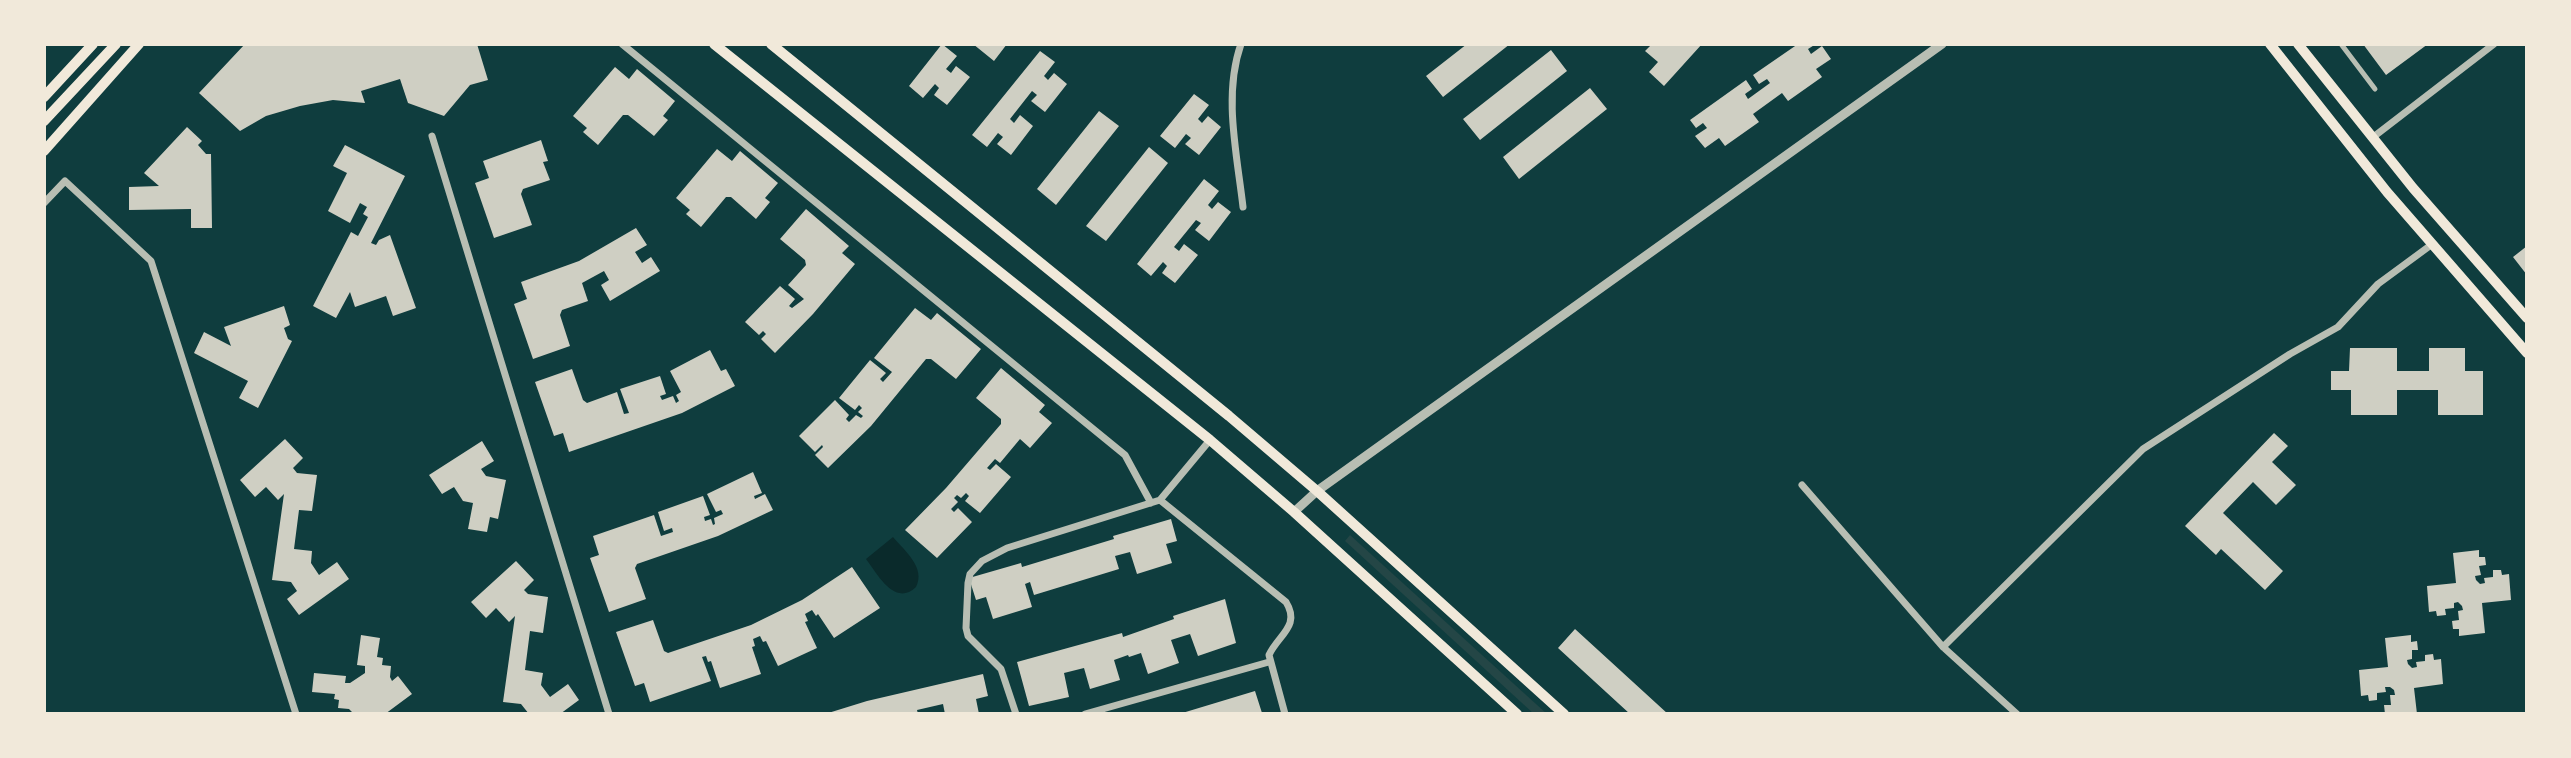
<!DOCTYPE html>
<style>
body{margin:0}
#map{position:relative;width:2571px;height:758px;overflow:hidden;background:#0f3d3e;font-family:"Titillium Web",sans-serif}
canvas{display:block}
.frame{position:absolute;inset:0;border:46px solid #f1e9da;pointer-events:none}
</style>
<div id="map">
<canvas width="2571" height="758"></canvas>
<div class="frame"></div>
</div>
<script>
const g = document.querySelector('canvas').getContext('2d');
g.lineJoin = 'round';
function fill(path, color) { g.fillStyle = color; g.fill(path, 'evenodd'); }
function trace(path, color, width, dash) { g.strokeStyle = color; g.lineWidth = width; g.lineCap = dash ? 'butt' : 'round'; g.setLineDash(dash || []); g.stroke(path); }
fill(new Path2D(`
 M1350,535L1547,714H1534L1345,541Z`), '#244646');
fill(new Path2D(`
 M893,537C905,551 926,568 916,587C895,607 878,575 866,559Z`), '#0a2a2b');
fill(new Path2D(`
 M245,44H477L488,80L470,85L444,116L408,103L400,79L361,91L365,103L333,100L300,106L266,116L240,131L199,93Z
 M942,44L957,56L946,69L951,73L956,66L970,77L947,105L934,95L939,88L935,84L923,98L909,86Z
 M973,44H1007L994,61Z
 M1467,44H1510L1443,97L1426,76Z
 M1652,44H1702L1664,86L1649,72L1658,62L1645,51Z
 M1798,44H1816L1808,49L1811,54L1822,46L1831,59L1816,69L1822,77L1788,101L1782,93L1753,114L1759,122L1725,146L1719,138L1705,148L1695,136L1707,128L1703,123L1696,128L1690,120L1746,80L1752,89L1745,94L1748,99L1770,83L1767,79L1759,84L1753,75Z
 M2363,44H2428L2386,75Z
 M1551,50L1567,71L1480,140L1463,119Z
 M1040,51L1055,62L1044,76L1048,80L1054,73L1067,84L1045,112L1031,101L1037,95L1032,91L1010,119L1014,123L1020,115L1033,126L1011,155L997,144L1003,137L998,133L987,147L972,135Z
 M615,67L629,79L637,69L675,101L663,116L668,120L654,136L628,115H623L598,145L583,132L587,128L573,116Z
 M1590,88L1607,109L1519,179L1503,157Z
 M1194,94L1209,105L1198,119L1202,123L1208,116L1221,127L1199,155L1185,144L1191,138L1186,134L1175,148L1160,136Z
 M1099,111L1119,126L1056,205L1037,189Z
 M187,127L202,141L198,145L206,154H211L212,228H191V209L129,210V187L159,186L144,173Z
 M541,140L548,161L543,162L550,180L523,189L521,194L532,225L494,238L475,183L489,178L483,161Z
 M345,145L405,176L371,243L376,245L379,240L390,235L416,308L393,316L386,296L355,307L350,292L336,318L313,306L351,232L358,236L368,217L363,214L367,207L360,203L350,223L328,211L347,173L333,166Z
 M1149,147L1168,163L1106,241L1086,226Z
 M717,149L732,161L740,151L778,183L765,198L770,202L756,219L731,197H726L701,227L686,214L690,210L676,198Z
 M1204,179L1219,191L1208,205L1212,209L1218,202L1231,212L1209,241L1195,230L1201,223L1196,220L1174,247L1179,251L1184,244L1198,255L1175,283L1162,273L1167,266L1163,262L1151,276L1137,264Z
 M806,209L849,246L842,253L855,264L813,314L775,353L761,339L766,334L763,331L759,335L745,322L780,286L795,299L789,306L792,308L804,299L788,285L806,265L805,260L780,239Z
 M636,228L647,245L635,252L642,263L651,257L660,271L610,301L601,285L609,280L604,271L582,283L588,301L562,310L560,315L570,346L533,359L514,304L527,299L521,282L579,261Z
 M2527,246V275L2513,257Z
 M284,306L290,325L284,328L288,339L292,341L258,408L239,398L248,381L194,353L204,332L231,346L224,327Z
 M915,308L931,320L937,313L981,349L956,379L931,359H926L871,426L828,468L815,455L823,447L822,445L815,452L799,436L835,400L849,415L846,419L849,422L856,415L861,418L863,416L858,412L862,408L859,405L855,410L839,398L870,360L886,373L880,379L883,382L892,372L874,358Z
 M2350,348H2397V371H2429V348H2465V371H2483V415H2438V390H2397V415H2351V390H2331V371H2349Z
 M710,350L721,371L726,369L735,386L682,413L569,452L563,433L554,436L535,382L572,369L583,400L587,403L617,392L624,414L629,413L620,389L660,376L666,394L660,396L662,400L673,396L676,403L679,401L676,395L681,392L670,371Z
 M1001,368L1045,405L1039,412L1052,423L1030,448L1020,439L1000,463L995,459L987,468L990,470L996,464L1011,477L980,513L965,501L969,496L966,493L961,498L957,495L954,498L958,502L951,509L954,512L958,508L972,522L937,558L905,530L946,488L1001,424V419L976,398Z
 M2274,433L2288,446L2272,462L2296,485L2276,505L2253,482L2223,513L2283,571L2265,590L2221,549L2216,555L2185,526Z
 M285,439L303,458L293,468L297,473L317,475L312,511L299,510L294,549L312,551L311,563L319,575L337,562L349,579L299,615L287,599L297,591L291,582L272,580L284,494L278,500L266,487L255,497L240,480Z
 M482,441L494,461L481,469L486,476L506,480L498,519L490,517L487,532L468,529L473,503L463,501L454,487L442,494L429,475Z
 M753,472L762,493L754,496L755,499L765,494L773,510L718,536L637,564L635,568L646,599L609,612L590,558L599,555L593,536L654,515L661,536L673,532L672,528L664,531L658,512L703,496L710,515L704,517L705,521L711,519L713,525L715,524L714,518L723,514L721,510L716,512L707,494Z
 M1171,519L1177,541L1166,544L1172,563L1137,574L1130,552L1115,556L1119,569L1034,595L1030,582L1025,584L1032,607L993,619L986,597L976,600L969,578L1021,563L1022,567L1114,539L1113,536Z
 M2479,550V557H2485L2486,565L2479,566L2481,575L2475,576L2476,580L2480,584L2485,583L2484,578L2493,577V570H2501L2502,575L2509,574L2511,600L2482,603L2485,633L2459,636V629H2453L2452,621L2459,620L2458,611L2463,610L2462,606L2458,602L2454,603V608L2445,609L2446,615L2437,616L2436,611L2429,612L2427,586L2456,583L2453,553Z
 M516,561L534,580L524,590L528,594L548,597L543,633L530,631L525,670L543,673L541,685L550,697L568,684L579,700L560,714H529L521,704L503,702L515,616L509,622L496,608L486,618L471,602Z
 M852,567L880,608L834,638L818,614L816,616L812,610L805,614L808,621L805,622L817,648L778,666L766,641L763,642L760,636L753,639L755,646L752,647L761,674L720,688L711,661L708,662L706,656L702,657L711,681L650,702L644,683L635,686L616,632L653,620L664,651L668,653L751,625L802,600Z
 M1225,599L1236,643L1198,656L1190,634L1171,640L1179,663L1148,674L1141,653L1129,657L1128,655L1114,660L1120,680L1090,689L1084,668L1064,673L1069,697L1029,706L1017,662L1122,633L1123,637L1174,619L1173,616Z
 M1575,629L1668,714H1630L1558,648Z
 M361,635L380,638L377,657L383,658L382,665L391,666L390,677L392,681L398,676L412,694L385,714H348L352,712L349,709L338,708L339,700L334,699L335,694L312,692L314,673L346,676L345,683H350L365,673V666L357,665Z
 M2411,635V642L2417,641L2418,650H2412V659L2407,660L2408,664L2412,668L2417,667L2416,662L2425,661V655L2433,654L2434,660L2441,659L2443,684L2414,688L2417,714H2385L2384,705H2391L2390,695H2395L2394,690L2390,687H2385L2386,692L2377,693V700L2369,701L2368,695L2361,696L2359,670L2388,667L2385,638Z
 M983,674L988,696L976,699L979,714H945L943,704L917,710L918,714H825L867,701Z
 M1255,691L1262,713L1258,714H1179Z`), '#cfcfc3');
trace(new Path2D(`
 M2341,44L2375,89`), '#b8beb3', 5);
trace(new Path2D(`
 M622,44L1125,455L1151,503
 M1241,44C1223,95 1237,154 1243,207
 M432,136L609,714
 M2372,138L2494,44
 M44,203L65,181L151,261L296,714
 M1802,485L1943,647L2017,714
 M1160,500L1286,602C1301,626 1278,635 1269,655L1285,714
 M1943,647L2143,449L2290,354L2338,327L2378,284L2431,245
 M1016,714L1001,669L968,636L966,628L968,583L970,574L982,561L1007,548L1160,500L1210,440
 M1085,714L1269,662`), '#b8beb3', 7);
trace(new Path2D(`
 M1294,512L1317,491L1384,443L1942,44`), '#b8beb3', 9);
trace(new Path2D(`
 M714,44L1210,440L1294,512L1517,714
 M771,44L1229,416L1317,491L1564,714
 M2270,44L2387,192L2527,353
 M2298,44L2413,188L2527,318`), '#f1e9da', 10);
trace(new Path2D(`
 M44,97L93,44
 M44,121L116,44
 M44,151L139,44`), '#f1e9da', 10);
</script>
